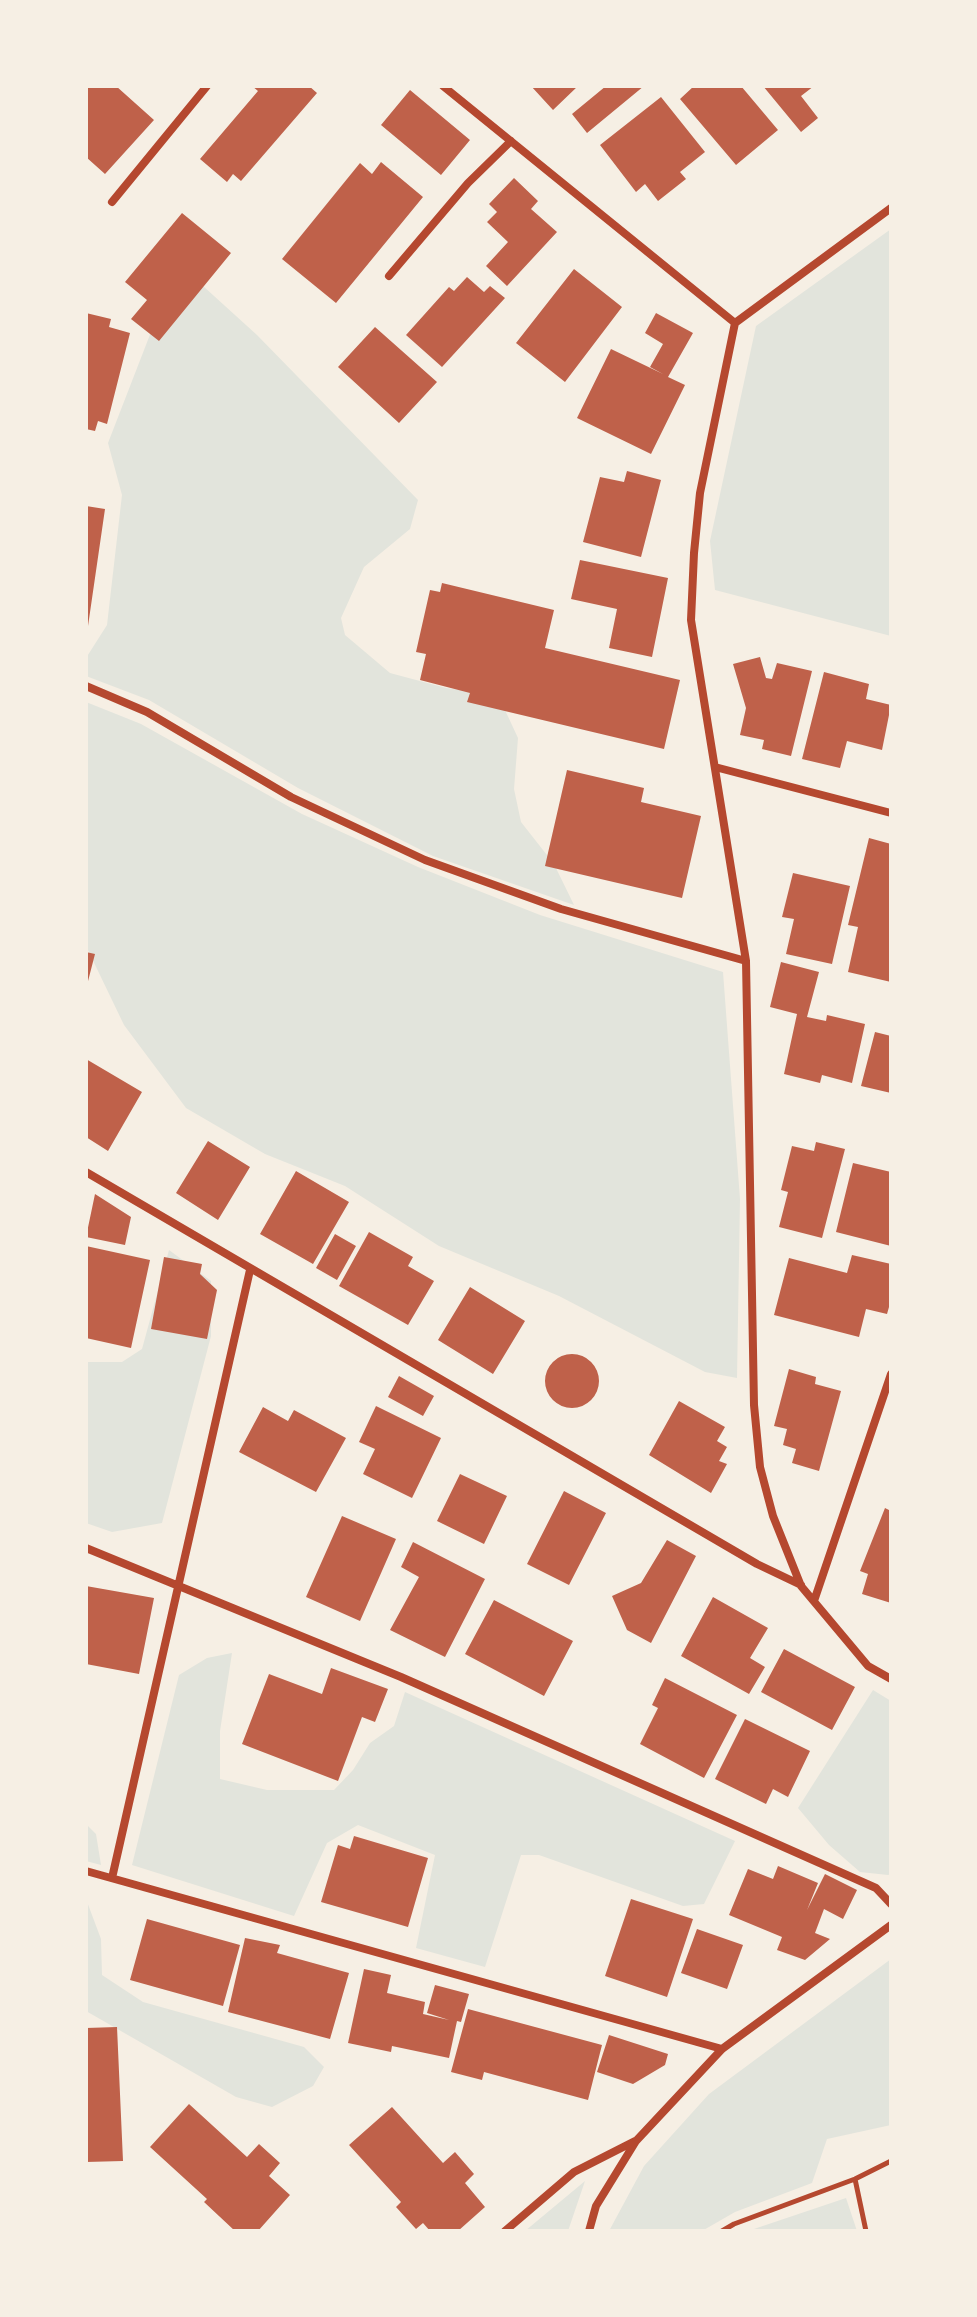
<!DOCTYPE html>
<style>
body{margin:0}
#map{position:relative;width:977px;height:2317px;overflow:hidden;background:#f6efe4;font-family:Commissioner,sans-serif}
canvas{display:block}
.frame{position:absolute;inset:0;border:88px solid #f6efe4;pointer-events:none}
</style>
<div id="map">
<canvas width="977" height="2317"></canvas>
<div class="frame"></div>
</div>
<script>
const g = document.querySelector('canvas').getContext('2d');
g.lineJoin = 'round';
function fill(path, color) { g.fillStyle = color; g.fill(path, 'evenodd'); }
function trace(path, color, width, dash) { g.strokeStyle = color; g.lineWidth = width; g.lineCap = dash ? 'butt' : 'round'; g.setLineDash(dash || []); g.stroke(path); }
fill(new Path2D(`
 M891,229V636L715,590L710,541L756,326Z
 M192,276L257,335L418,500L410,529L364,567L341,618L345,635L390,673L446,688L498,695L518,738L514,789L521,822L554,864L574,905L433,856L298,788L149,700L86,676V658L107,625L122,495L108,443L151,332Z
 M86,702L141,724L302,814L418,867L540,915L723,972L740,1199L737,1378L705,1372L559,1296L439,1246L345,1186L265,1154L186,1108L124,1025L86,946Z
 M169,1250L211,1281V1336L162,1523L112,1532L86,1523V1362H122L142,1349Z
 M232,1653L220,1731V1779L267,1790H334L353,1770L370,1743L394,1726L405,1692L735,1841L704,1904L683,1906L539,1855H521L485,1967L416,1948L435,1855L358,1825L327,1843L294,1916L132,1865L179,1675L207,1658Z
 M873,1690L891,1701V1874L888,1875L860,1872L829,1845L798,1808Z
 M86,1824L96,1834L101,1865L86,1861Z
 M86,1899L101,1939L102,1975L143,2002L304,2047L324,2067L313,2086L272,2107L236,2097L86,2011Z
 M891,1959V2125L827,2139L812,2183L735,2212L702,2231H609L644,2166L709,2094Z
 M585,2181L568,2231H525Z
 M846,2198L857,2231H748Z`), '#e2e4dc');
fill(new Path2D(`
 M86,86H116L154,120L105,174L86,157Z
 M252,86H309L317,93L241,181L233,174L227,182L200,159L258,91Z
 M531,86H578L553,110Z
 M606,86H644L587,133L572,114Z
 M694,86H741L778,130L736,165L680,99Z
 M763,86H814L801,96L818,118L801,132Z
 M410,90L470,140L441,175L381,125Z
 M661,97L705,152L680,172L686,179L658,201L645,184L636,192L600,145Z
 M381,162L423,197L336,303L282,259L360,163L372,174Z
 M514,178L538,201L531,209L557,232L507,286L486,266L508,242L487,222L497,212L489,204Z
 M182,213L231,253L159,341L131,319L147,300L125,282Z
 M574,269L622,307L565,382L516,343Z
 M467,277L484,292L490,286L505,298L442,367L406,335L449,287L454,291Z
 M86,313L111,319L109,327L130,333L107,424L98,421L95,431L86,429Z
 M656,313L693,333L668,377L685,385L651,454L577,418L611,349L663,374L650,367L663,344L645,333Z
 M375,327L437,382L399,423L338,367Z
 M627,471L661,480L641,557L583,542L600,477L624,482Z
 M86,506L105,509L88,626L86,625Z
 M580,560L668,578L652,657L609,648L617,609L571,599Z
 M442,583L554,610L545,648L680,680L664,749L467,702L470,693L420,680L426,654L416,652L430,590L440,592Z
 M760,657L766,678L772,679L777,663L812,671L791,756L762,749L764,740L740,735L746,708L733,664Z
 M824,672L869,684L866,699L891,705L882,750L847,741L840,768L802,759Z
 M567,770L644,788L641,802L701,816L682,898L545,866Z
 M869,838L891,844V982L848,972L858,927L848,925Z
 M793,873L850,886L832,964L786,954L794,919L782,917Z
 M86,952L95,954L87,985H86Z
 M781,962L819,972L807,1017L826,1021L827,1015L865,1024L852,1083L822,1075L820,1083L784,1074L797,1014L770,1007Z
 M875,1032L891,1036V1093L861,1086Z
 M86,1059L142,1092L108,1151L86,1137Z
 M208,1141L250,1167L218,1220L176,1193Z
 M816,1142L845,1149L822,1238L779,1227L788,1192L781,1190L792,1146L814,1151Z
 M853,1163L891,1172V1246L836,1232Z
 M296,1171L349,1202L313,1264L260,1234Z
 M95,1194L131,1217L125,1245L86,1237Z
 M369,1232L413,1257L408,1266L434,1281L408,1325L339,1286Z
 M335,1234L356,1246L337,1280L316,1268Z
 M86,1246L150,1260L131,1348L86,1338Z
 M852,1255L891,1264V1300L887,1314L866,1309L859,1337L774,1315L789,1258L847,1273Z
 M164,1257L202,1264L200,1274L217,1290L207,1339L151,1329Z
 M470,1287L525,1321L493,1374L438,1340Z
 M545 1381a27 27 0 1 1 54 0a27 27 0 1 1-54 0Z
 M789,1369L816,1377L815,1384L841,1391L819,1471L792,1463L796,1449L783,1445L787,1429L774,1426Z
 M399,1376L434,1396L423,1416L388,1397Z
 M679,1401L725,1427L717,1441L727,1447L719,1461L727,1464L711,1493L649,1455Z
 M376,1406L441,1438L412,1498L363,1474L375,1449L359,1442Z
 M263,1407L288,1421L294,1410L346,1438L316,1492L239,1452Z
 M460,1474L507,1496L484,1544L437,1521Z
 M564,1491L606,1513L569,1585L527,1564Z
 M885,1508L891,1511V1603L862,1594L868,1574L860,1571Z
 M342,1516L396,1539L360,1621L306,1597Z
 M667,1540L696,1556L651,1643L627,1630L612,1596L641,1583Z
 M413,1542L485,1579L445,1657L390,1630L419,1577L401,1567Z
 M86,1586L154,1598L139,1674L86,1664Z
 M713,1597L768,1628L750,1658L765,1667L749,1694L681,1656Z
 M494,1600L573,1641L544,1696L465,1654Z
 M784,1649L855,1687L832,1730L761,1692Z
 M331,1668L388,1689L375,1722L362,1717L338,1781L242,1744L269,1674L322,1694Z
 M665,1678L737,1715L704,1778L640,1744L658,1708L652,1705Z
 M745,1719L810,1751L788,1797L773,1789L766,1804L715,1779Z
 M354,1836L428,1858L408,1927L321,1902L338,1845L350,1849Z
 M778,1866L818,1883L807,1910L825,1874L857,1890L843,1919L824,1909L815,1933L830,1939L805,1960L777,1950L782,1937L729,1915L748,1869L773,1879Z
 M631,1899L693,1919L667,1997L605,1976Z
 M147,1919L240,1945L223,2006L130,1980Z
 M697,1929L743,1945L727,1989L681,1973Z
 M245,1938L280,1945L277,1953L349,1973L330,2039L228,2012Z
 M364,1969L391,1975L387,1993L425,2002L423,2014L449,2020L427,2013L435,1985L469,1994L461,2022L457,2021L449,2058L392,2046L391,2052L348,2043Z
 M468,2009L602,2045L588,2100L484,2072L482,2080L451,2072Z
 M117,2027L123,2161L86,2162V2028Z
 M609,2035L668,2054L665,2065L633,2084L597,2072Z
 M189,2104L247,2157L259,2144L280,2163L269,2176L290,2195L258,2231H235L204,2202L207,2199L150,2147Z
 M392,2107L443,2163L455,2152L474,2174L465,2183L485,2207L458,2231H430L423,2223L416,2229L396,2207L401,2202L349,2145Z`), '#bf614a');
trace(new Path2D(`
 M855,2179L866,2231
 M722,2231L734,2224L855,2179L891,2161`), '#b5482f', 5);
trace(new Path2D(`
 M443,86L735,323
 M112,202L207,86
 M891,208L735,323L700,493L694,553L691,620L746,961L754,1405L760,1467L773,1516L801,1586L868,1666L891,1679
 M389,276L468,183L511,141
 M86,686L147,712L291,797L425,860L561,909L746,961
 M715,767L891,813
 M86,1172L757,1564L801,1585
 M86,1548L401,1677L876,1888L891,1904
 M814,1601L891,1374
 M86,1871L722,2049
 M112,1878L250,1270
 M505,2231L574,2172L635,2141
 M589,2231L596,2206L636,2141L722,2049L891,1925`), '#b5482f', 8);
</script>
